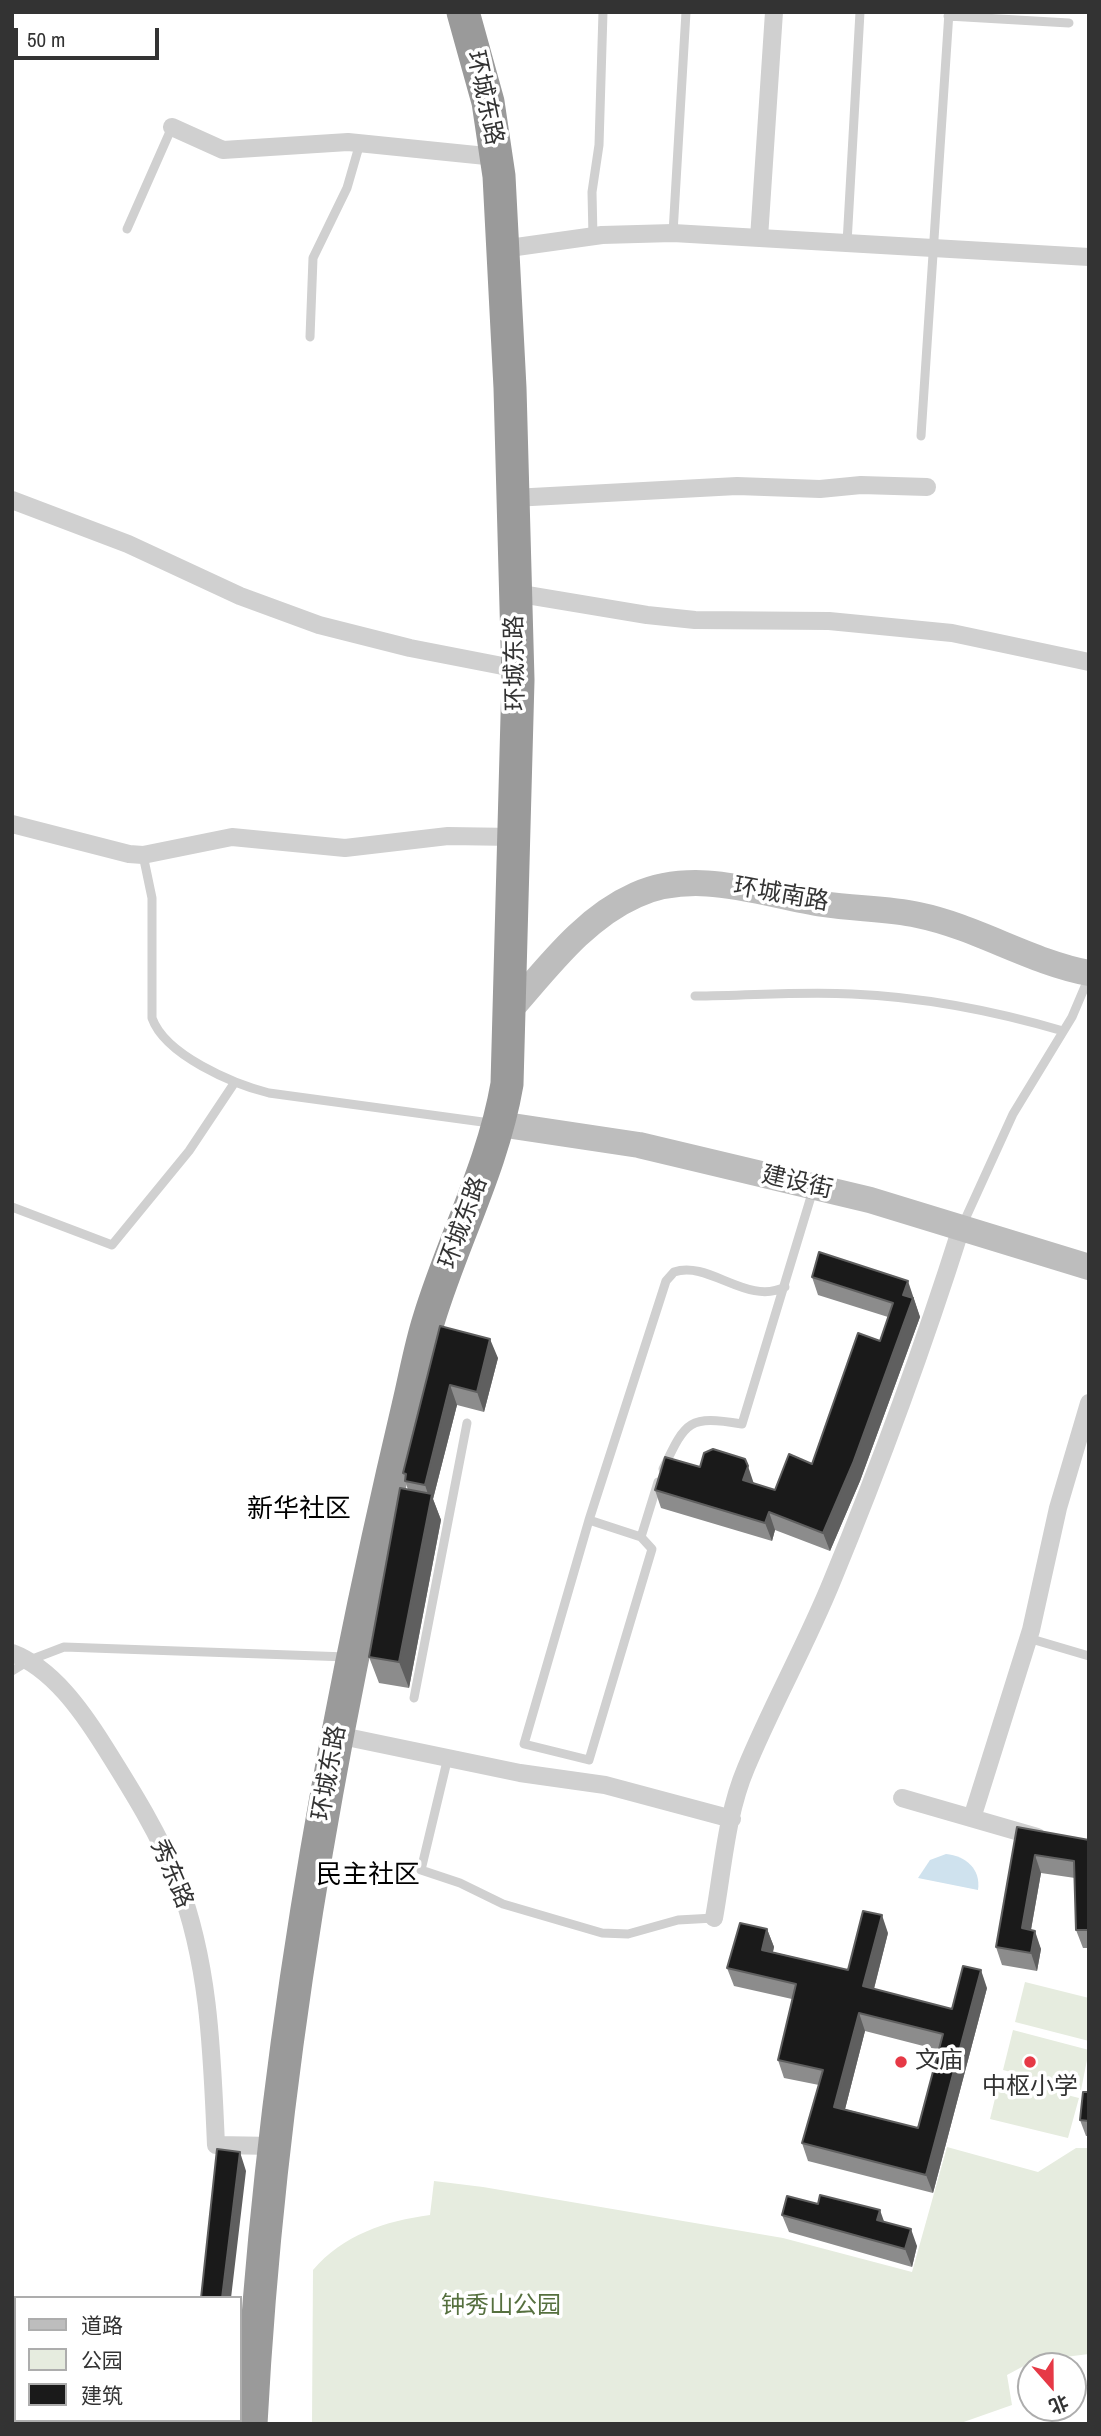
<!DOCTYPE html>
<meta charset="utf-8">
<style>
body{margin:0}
#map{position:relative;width:1101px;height:2436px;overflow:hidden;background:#fff;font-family:"Archivo Narrow","Noto Sans SC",sans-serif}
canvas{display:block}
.frame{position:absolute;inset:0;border:14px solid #333;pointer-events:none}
.legend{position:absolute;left:14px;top:2296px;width:228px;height:126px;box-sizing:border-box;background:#fff;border:2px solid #adadad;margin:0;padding:9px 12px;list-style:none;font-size:21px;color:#333}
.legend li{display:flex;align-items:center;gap:14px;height:35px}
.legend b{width:35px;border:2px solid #adadad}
.north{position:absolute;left:1017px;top:2352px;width:70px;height:70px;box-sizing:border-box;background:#fff;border:2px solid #adadad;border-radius:50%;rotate:159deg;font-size:19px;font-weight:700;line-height:28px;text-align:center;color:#333}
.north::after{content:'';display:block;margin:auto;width:24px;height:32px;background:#e63946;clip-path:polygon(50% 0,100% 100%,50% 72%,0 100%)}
.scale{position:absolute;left:14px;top:28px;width:145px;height:32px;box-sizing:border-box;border:4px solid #333;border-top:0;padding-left:9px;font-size:21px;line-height:24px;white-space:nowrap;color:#333;-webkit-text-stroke:5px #fff;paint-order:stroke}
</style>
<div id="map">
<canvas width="1101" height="2436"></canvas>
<div class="frame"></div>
<ul class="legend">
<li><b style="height:9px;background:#bdbdbd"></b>道路</li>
<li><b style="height:19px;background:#e6ecdf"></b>公园</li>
<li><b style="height:19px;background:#1a1a1a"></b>建筑</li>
</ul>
<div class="north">北</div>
<div class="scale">50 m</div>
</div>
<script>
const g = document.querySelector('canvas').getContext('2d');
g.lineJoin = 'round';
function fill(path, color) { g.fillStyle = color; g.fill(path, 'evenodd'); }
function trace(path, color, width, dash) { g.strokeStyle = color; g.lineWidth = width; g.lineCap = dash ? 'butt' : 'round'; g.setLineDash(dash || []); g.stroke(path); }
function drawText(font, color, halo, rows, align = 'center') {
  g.font = font + ' "Archivo Narrow","Noto Sans SC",sans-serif'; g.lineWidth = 7; g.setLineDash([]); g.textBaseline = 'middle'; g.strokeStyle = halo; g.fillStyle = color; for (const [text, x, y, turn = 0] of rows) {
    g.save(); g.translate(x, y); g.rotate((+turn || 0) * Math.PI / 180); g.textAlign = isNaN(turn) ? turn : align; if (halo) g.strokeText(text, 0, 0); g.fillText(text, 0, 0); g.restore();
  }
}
fill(new Path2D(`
 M1025,1982L1089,1998V2041L1015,2022Z
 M1013,2030L1089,2050L1081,2090L1003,2070Z
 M1000,2078L1079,2098L1068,2138L990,2119Z
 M947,2147L1038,2172L1076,2148H1089V2354L1033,2361L1007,2375L1012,2405L958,2424H312L313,2270C343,2235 385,2221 430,2215L434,2181L483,2187L783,2238L912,2272Z`), '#e6ecdf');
fill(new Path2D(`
 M946,1854C966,1856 981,1869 978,1890L918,1878L930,1860Z`), '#cfe2ee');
trace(new Path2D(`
 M948,16L1069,23
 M127,229L172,127
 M673,233L686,12
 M593,237L592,192L599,145L603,12
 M847,243L860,12
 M310,337L313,258L347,188L360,143
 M921,436L949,12
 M143,855L152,898V1018C165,1055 233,1084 269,1093L490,1123
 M695,996C747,996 800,991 852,994C923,997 995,1011 1063,1031
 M12,1207L112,1245L189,1151L235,1082
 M962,1226L1013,1114L1072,1017L1089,977
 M663,1469C686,1421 688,1415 742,1424L813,1190
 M589,1520L524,1744L589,1760L652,1549L641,1537L589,1520L666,1281L674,1272C709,1260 747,1306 785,1287
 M641,1537L658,1482
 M1028,1638L1089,1656
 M12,1671L30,1660L64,1647L347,1657
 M414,1698L467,1423
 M448,1757L421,1870L460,1883L503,1904L602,1933L628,1934L678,1920L714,1918`), '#d0d0d0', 9);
trace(new Path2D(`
 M172,127L223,150L348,142L496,157
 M759,238L774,12
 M502,249L602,235L673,233L1089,257
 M513,498L737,486L820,489L861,485L927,487
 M12,500L128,544L240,596L319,625L410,648L518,669
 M515,593L647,615L695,620L829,621L952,633L1089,662
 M12,824L129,854L143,855L232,837L345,848L448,836L515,837
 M12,1653C52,1668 82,1711 104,1746C131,1789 160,1835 178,1882C210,1966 212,2056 216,2145L275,2146
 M337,1735L520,1773L605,1785L732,1819
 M902,1798L1037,1837
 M972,1818L1031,1630L1058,1508L1089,1403
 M714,1918C723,1869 726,1815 746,1768C772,1705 806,1645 832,1581C880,1465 923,1348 961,1228`), '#d0d0d0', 18);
trace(new Path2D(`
 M511,1009C548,967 584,918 636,895C696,868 761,894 823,904C854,909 887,908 918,915C977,927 1030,962 1089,973
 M499,1124L639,1145L870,1200L1089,1267`), '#bdbdbd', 26);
trace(new Path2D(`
 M251,2424C269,2080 329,1740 408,1406C415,1377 420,1347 429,1319C453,1240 493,1166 507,1084L518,680L510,388L499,176L488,102L463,12`), '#9a9a9a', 33);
fill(new Path2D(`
 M812,1277L914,1299L920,1317L860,1481L830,1551L775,1530L772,1541L661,1508L655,1490H775L812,1464L880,1341L888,1317L818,1295Z
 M440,1326L498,1358L484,1412L457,1405L433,1499L441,1520L409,1688L379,1683L369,1657L408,1490L403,1473Z
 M1017,1827L1089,1840V1948H1083L1076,1930L1075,1878L1041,1873L1031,1930L1041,1949L1037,1971L1002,1965L996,1947Z
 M767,1929L774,1947L773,1952L848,1970L888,1933L874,1989L952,2009L987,1988L933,2193L808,2161L802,2143L819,2085L784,2078L778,2060L792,1999L734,1986L727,1968ZM865,2031L939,2050L918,2128L845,2109Z
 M1089,2092V2136H1086L1080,2120Z
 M782,2215L884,2222L917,2246L912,2267L789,2232Z
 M16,2350V2416L12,2414V2357Z
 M26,2420H137L145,2424H35Z`), '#8c8c8c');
fill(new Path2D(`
 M908,1281L920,1317L860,1481L830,1551L823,1533Z
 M490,1339L498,1358L484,1412L477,1392Z
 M450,1385L457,1405L433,1499L441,1520L409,1688L399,1662L430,1500L425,1485Z
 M748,1466L754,1484L743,1480Z
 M769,1512L775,1530L772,1541L765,1523Z
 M1035,1855L1041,1873L1028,1946L1022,1928Z
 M882,1915L888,1933L870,2004L863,1986Z
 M767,1929L774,1947L769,1968L762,1950Z
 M1035,1931L1041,1949L1037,1971L1031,1953Z
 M981,1970L987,1988L933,2193L926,2175Z
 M859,2013L865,2031L841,2125L834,2107Z
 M240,2152L246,2171L231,2298H222Z
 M880,2210L886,2227L877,2220Z
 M911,2229L917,2246L912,2267L905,2249Z
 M208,2420H217V2424H207Z`), '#5f5f5f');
const building = new Path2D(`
 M819,1252L908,1281L903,1295L913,1298L853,1463L823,1533L769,1512L765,1523L655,1490L665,1457L700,1467L704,1453L713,1449L745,1459L748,1466L743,1480L775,1490L789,1454L812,1464L858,1333L880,1341L893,1303L812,1277Z
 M440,1326L490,1339L477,1392L450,1385L425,1485L405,1481L406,1474L403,1473Z
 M400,1488L432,1494L399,1662L369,1657Z
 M1017,1827L1089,1840V1930H1076L1074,1861L1035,1855L1022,1928L1035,1931L1031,1953L996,1947Z
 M863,1911L882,1915L863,1986L952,2009L963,1966L981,1970L926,2175L802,2143L823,2070L778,2060L796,1984L727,1968L740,1923L767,1929L762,1950L848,1970ZM859,2013L943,2034L918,2128L834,2107Z
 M1083,2092H1089V2121L1080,2120Z
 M217,2149L240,2152L222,2298H201Z
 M820,2195L880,2210L877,2220L911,2229L905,2249L782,2215L787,2196L818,2204Z
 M16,2350V2400L12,2398V2357Z
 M64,2420H137L145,2424H72Z
 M184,2420H208L207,2424H184Z`);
fill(building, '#1a1a1a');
trace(building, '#5f5f5f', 2);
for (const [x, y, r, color] of [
 [901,2062,7,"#e63946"],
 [1030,2062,7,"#e63946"]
]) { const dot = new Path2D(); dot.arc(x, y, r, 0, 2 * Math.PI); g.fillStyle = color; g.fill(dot); trace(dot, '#fff', 2.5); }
drawText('24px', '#333', '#fff', [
 ["环城东路",484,98,78],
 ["环城东路",516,663,-91],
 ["环城南路",781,895,10],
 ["建设街",797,1183,13],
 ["环城东路",464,1223,-70],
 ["环城东路",330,1773,-80],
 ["秀东路",171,1874,67]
]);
drawText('24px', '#333', '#fff', [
 ["文庙",915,2062],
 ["中枢小学",1030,2088,"center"]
], 'left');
drawText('24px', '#56703f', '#fff', [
 ["钟秀山公园",501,2307]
]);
drawText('26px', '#000', '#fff', [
 ["新华社区",299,1510],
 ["民主社区",368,1876]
]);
</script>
